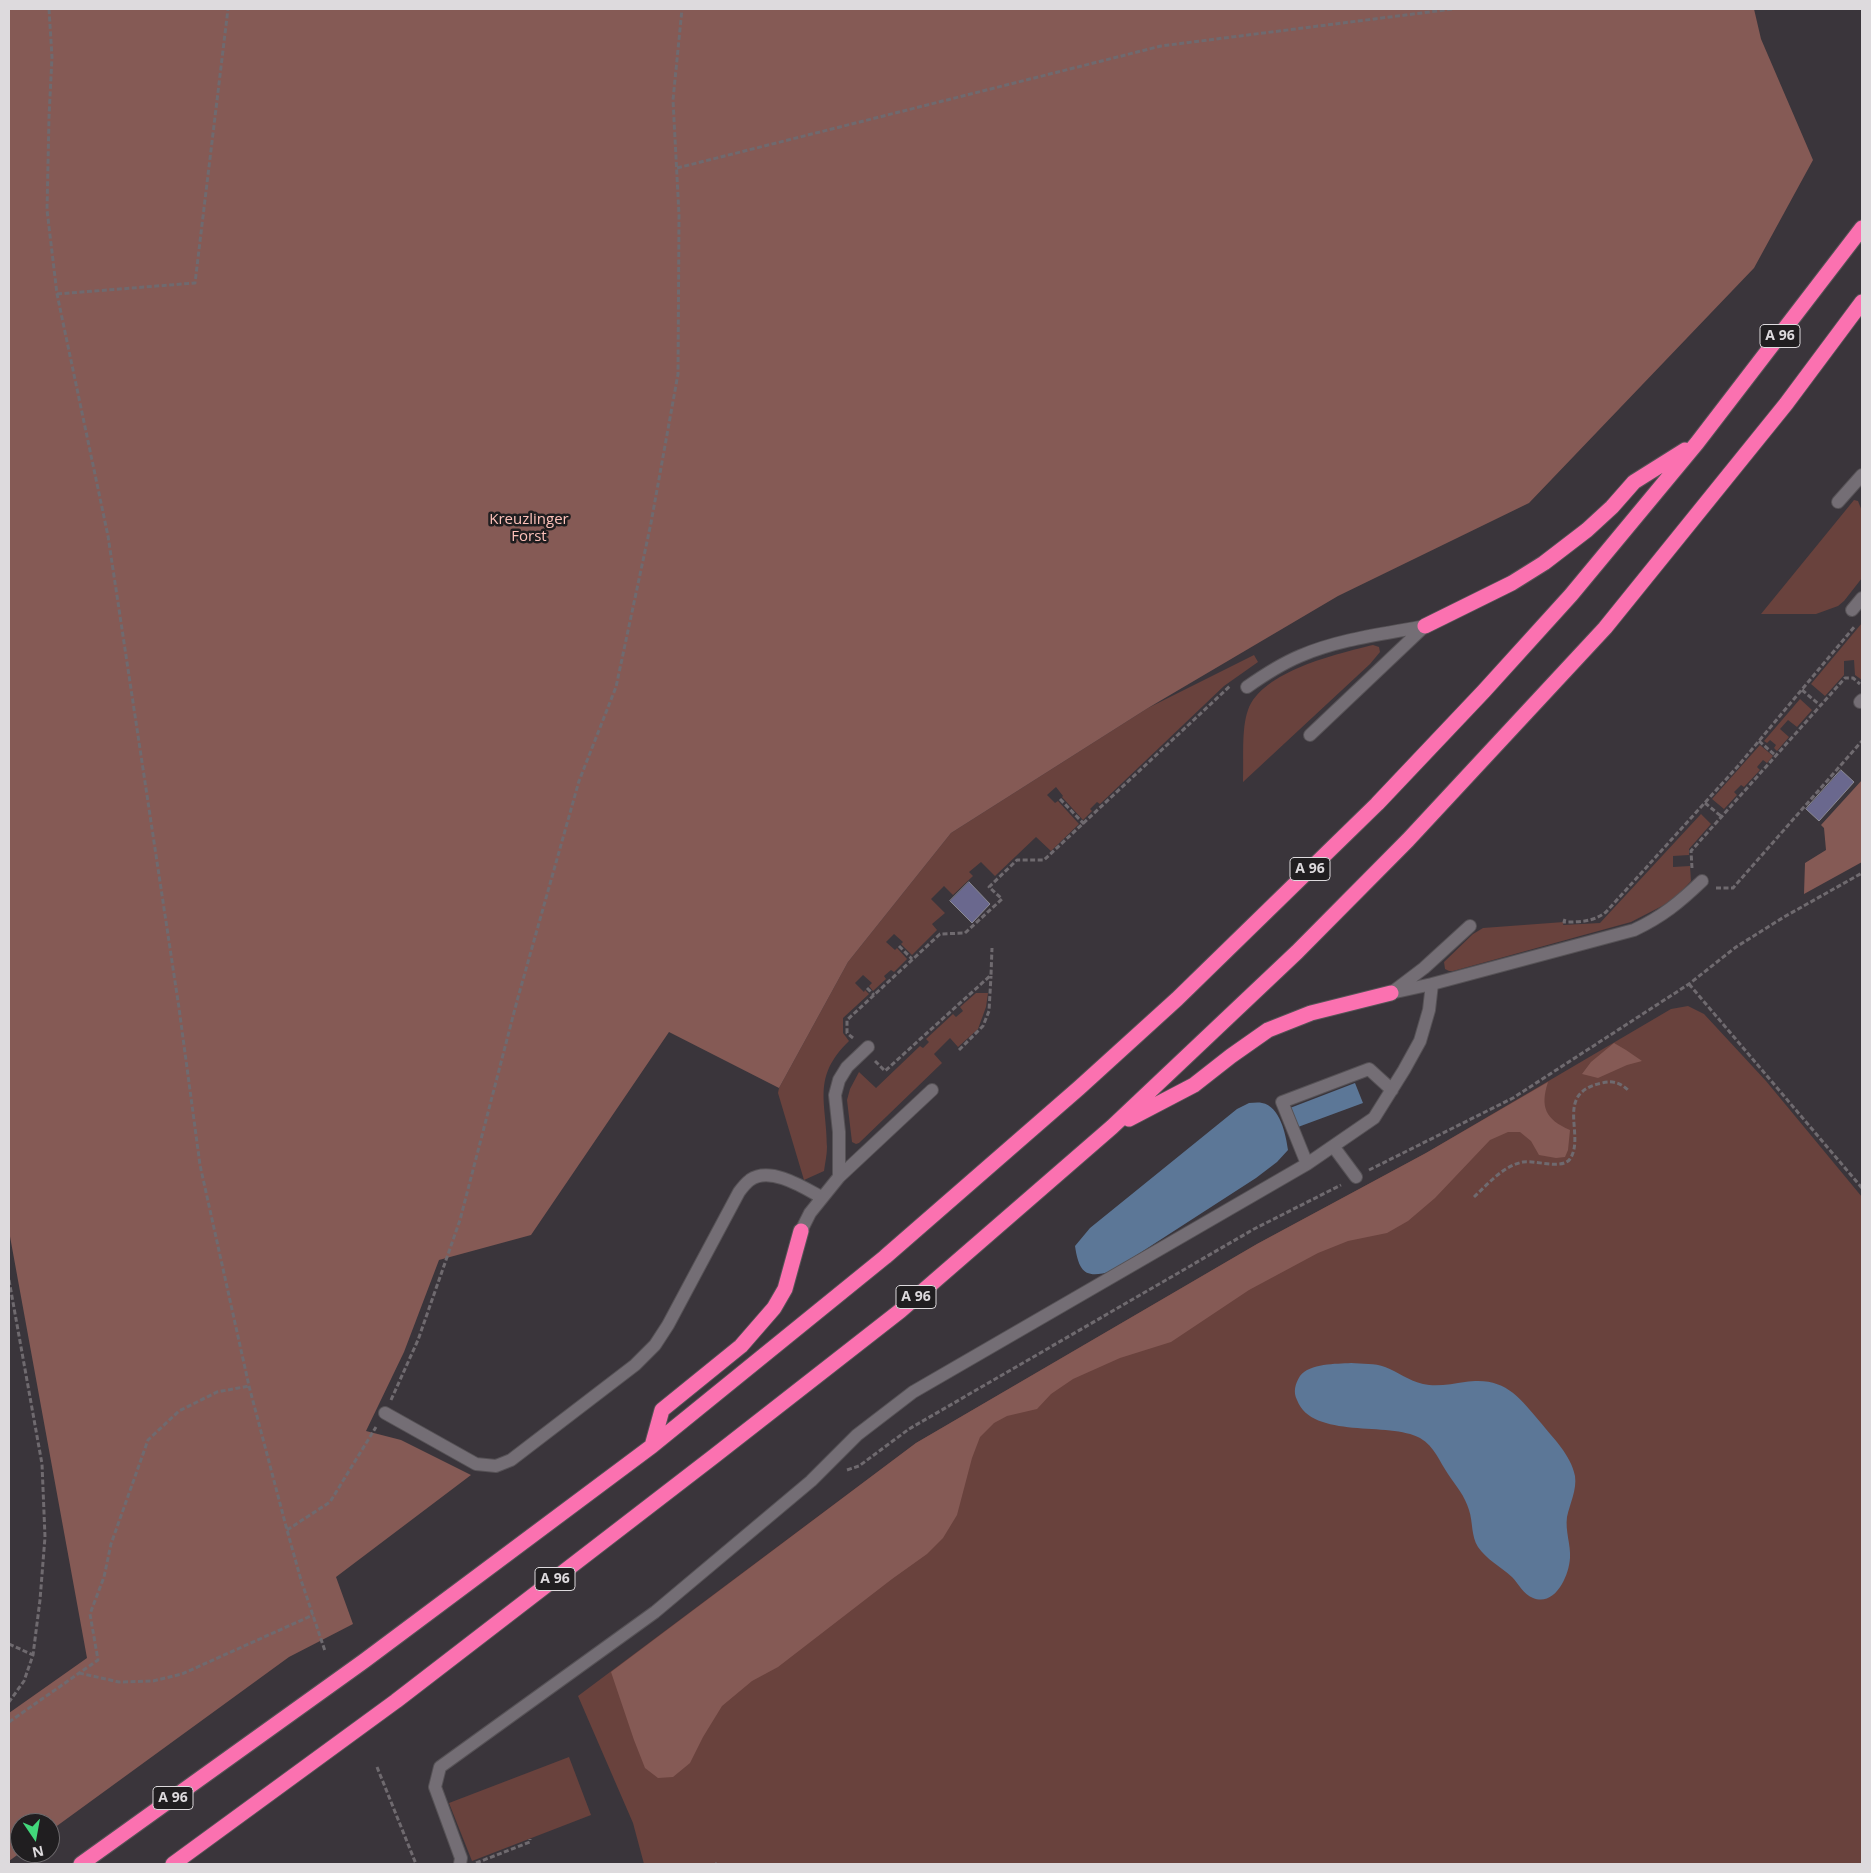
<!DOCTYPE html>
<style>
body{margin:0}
#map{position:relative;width:1871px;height:1873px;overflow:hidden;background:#3a353b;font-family:"Open Sans",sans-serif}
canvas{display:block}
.frame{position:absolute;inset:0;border:10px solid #dddadd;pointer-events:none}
.north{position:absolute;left:10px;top:1813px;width:50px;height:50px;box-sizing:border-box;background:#201e20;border:1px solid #6c696c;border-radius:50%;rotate:168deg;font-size:14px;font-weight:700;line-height:20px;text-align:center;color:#dddadd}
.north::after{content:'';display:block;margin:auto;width:18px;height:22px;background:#42d77b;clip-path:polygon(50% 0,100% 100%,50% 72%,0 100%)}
</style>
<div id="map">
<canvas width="1871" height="1873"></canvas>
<div class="frame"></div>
<div class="north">N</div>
</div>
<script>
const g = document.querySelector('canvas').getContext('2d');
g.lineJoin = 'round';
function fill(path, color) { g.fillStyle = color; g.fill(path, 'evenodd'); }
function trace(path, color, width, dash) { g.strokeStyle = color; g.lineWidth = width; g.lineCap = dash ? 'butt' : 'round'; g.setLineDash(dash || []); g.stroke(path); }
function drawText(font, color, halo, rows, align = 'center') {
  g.font = font + ' "Open Sans",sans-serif'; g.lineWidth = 5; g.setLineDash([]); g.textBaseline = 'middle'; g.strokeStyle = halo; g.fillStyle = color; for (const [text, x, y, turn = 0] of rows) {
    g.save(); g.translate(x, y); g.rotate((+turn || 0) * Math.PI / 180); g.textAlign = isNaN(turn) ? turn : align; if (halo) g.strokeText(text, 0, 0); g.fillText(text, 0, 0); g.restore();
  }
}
fill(new Path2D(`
 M1854,500L1858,501L1862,511V578L1844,601L1838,606L1816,614H1761Z
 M1862,623V680L1855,675L1854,660L1844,661V675L1825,696L1811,684Z
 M1373,645L1379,647L1380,652L1370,664L1243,782C1244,761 1241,729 1248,710C1262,671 1337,654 1373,645Z
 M1254,655L1258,662L1224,686L1100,804L1097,802L1090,809L1092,811L1083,820L1062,797L1063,796L1056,787L1047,795L1055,803L1058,801L1079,824L1051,851L1036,837L995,876L981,862L969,872L973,876L953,895L944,886L931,899L945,913L932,924L937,930L912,955L901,944L903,942L894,934L886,942L895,950L897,948L907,959L894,972L891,970L884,976L886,979L873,991L869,986L872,983L863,975L855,983L864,992L865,990L869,994L843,1018V1033L849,1041C811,1078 827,1102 827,1147C827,1155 825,1163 824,1171L804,1180L778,1093L779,1088L848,962L951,833L1148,708Z
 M1800,699L1812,710L1797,727L1788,720L1780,729L1789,737L1777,751L1774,748L1776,745L1770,740L1767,743L1764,741Z
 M1760,745L1773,756L1767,763L1763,760L1757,767L1760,770L1744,787L1741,785L1734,792L1737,795L1724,809L1712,799Z
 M1701,814L1711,824L1689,849V855L1673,856V867L1690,866L1691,881L1678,895L1664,905L1631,922L1453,971H1449L1445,969L1444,962L1473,934L1483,928L1564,922L1563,925L1600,923Z
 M976,993H988L986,1007L978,1029L958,1047L950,1038L934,1054L942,1063L859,1143L856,1144L852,1142L847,1100L850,1089L859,1072L876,1088L920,1046L923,1048L929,1042L926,1039L953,1014L956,1017L963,1011L960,1007Z
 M1688,1006L1704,1014L1766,1081L1862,1197V1864H644L633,1823L578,1696L916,1443L1257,1244L1426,1153L1671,1009Z
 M569,1757L591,1815L472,1861L449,1803Z`), '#69423d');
fill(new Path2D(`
 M9,9H1754L1761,39L1813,160L1754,268L1529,503L1338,596L1148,708L951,833L848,962L779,1088L669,1032L531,1235L439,1260L404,1352L366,1431L401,1440L471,1475L336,1577L353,1624L289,1657L50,1831V1823H20V1853L9,1861V1713L87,1658L9,1231Z
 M1862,780V862L1804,894L1805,863L1826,850L1824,828L1821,825Z
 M1614,1043L1626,1050L1642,1061L1627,1065L1598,1078L1582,1074L1591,1062Z
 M1548,1082C1540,1107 1545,1119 1570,1130L1568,1150L1565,1157L1556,1158L1539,1155L1531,1141L1520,1132H1508L1490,1140L1435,1198L1408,1221L1387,1233L1348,1241L1318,1253L1249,1290L1171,1342L1120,1358L1073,1379L1051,1394L1037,1409L1007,1416L994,1423L980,1437L972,1458L957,1515L943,1538L927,1554L892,1579L778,1667L752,1681L722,1706L703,1737L690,1763L673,1777L658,1778L645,1768L634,1740L611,1672L916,1443L1257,1244L1426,1153Z`), '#855a55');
fill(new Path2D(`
 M1355,1083L1363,1103L1298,1127L1290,1108Z
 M1249,1103C1253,1103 1258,1102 1262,1103C1280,1106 1286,1135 1288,1150L1277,1162L1256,1178L1112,1271C1086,1279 1079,1273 1075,1246L1090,1228L1237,1109Z
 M1351,1363C1362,1364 1375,1363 1385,1367C1398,1372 1409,1381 1423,1384C1436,1387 1452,1384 1465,1382C1503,1376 1518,1395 1541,1423C1553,1438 1571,1455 1575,1476C1577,1490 1570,1503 1567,1517C1565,1531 1571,1545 1570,1558C1569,1576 1555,1607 1533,1598C1523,1594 1519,1584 1512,1577C1501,1567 1486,1559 1478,1547C1471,1536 1473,1522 1469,1510C1465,1496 1456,1486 1448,1474C1439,1461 1435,1447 1420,1438C1390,1421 1312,1440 1297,1400C1293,1392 1295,1384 1300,1376C1310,1363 1336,1364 1351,1363Z`), '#5c7797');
const building = new Path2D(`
 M1841,770L1854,782L1819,821L1806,809Z
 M969,882L990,904L972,923L950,901Z`);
fill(building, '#6a688e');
trace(building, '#8b8a93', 1);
const minor = new Path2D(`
 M1838,502L1862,475
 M1852,610L1862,598
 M1247,687C1264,675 1281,664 1300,656C1339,639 1384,634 1425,626
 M1860,702L1862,700
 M1310,735L1425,626
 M1395,990L1424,968L1470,926
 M1391,993L1432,984L1634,930C1662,917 1680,902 1702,881
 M1333,1146L1356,1177
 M1307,1164L1282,1102L1369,1069L1392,1090
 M839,1177V1132L835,1095L839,1080L847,1067L868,1047
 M801,1231L810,1213L839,1177L932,1090
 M385,1413L476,1464L496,1466L511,1460L635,1365L655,1345L668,1325L739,1192C742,1188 746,1183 750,1180C770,1166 803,1187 821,1197
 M460,1864L461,1858L435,1787L440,1767L655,1612L811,1481L857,1435L913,1392L1307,1164L1374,1118L1404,1070L1420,1041L1429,1010L1432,984`);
const highway = new Path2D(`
 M1425,626L1512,583L1544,563L1587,530L1612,507L1634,482L1685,450
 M1129,1119L1194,1085L1231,1056L1268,1030L1311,1013L1391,993
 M652,1446L662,1410L741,1346L774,1308L785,1289L801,1231
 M81,1864L364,1661L652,1446L885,1257L1079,1088L1177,999L1377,804L1484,691L1571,595L1697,443L1862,228
 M173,1864L396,1701L713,1457L900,1311L1112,1127L1297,952L1408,840L1605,628L1786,404L1862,302`);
trace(minor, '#565256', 14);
trace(highway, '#565256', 17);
trace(new Path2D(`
 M49,9L52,57L49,117L47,210L57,294L108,536L179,1008L200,1165L249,1386L287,1530L301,1580L325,1651
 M677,168L1161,46L1453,9
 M57,294L195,283L228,9
 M1802,690L1821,706
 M1759,741L1776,756
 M1060,799L1084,824
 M1705,803L1722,817
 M1692,868L1691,851L1845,678H1853L1860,684
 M1716,888H1733L1862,741
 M1565,919L1564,922C1580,922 1593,922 1606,912L1738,766L1855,626
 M899,946L912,959
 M1689,984L1862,1188
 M867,988L874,995
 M853,1038L847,1033V1020L940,934L965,933L1002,899L989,887L1017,860H1044L1230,686
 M959,1050L983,1026L989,1011L991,976
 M875,1061L885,1071L991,975L992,948
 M1369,1170L1513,1098L1689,984L1736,947L1784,917L1862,873
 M1474,1197C1488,1184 1503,1166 1523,1162C1536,1160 1562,1170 1570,1159C1586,1135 1553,1093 1602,1083C1613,1080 1621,1083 1629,1091
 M9,1280L42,1464L45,1537L40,1600L33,1655L24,1681L9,1702
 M391,1400L418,1340L460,1220L517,1001L579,781L616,687L651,523L678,374L679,215L673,100L682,9
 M847,1470L859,1466L909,1429L1254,1229L1341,1185
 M287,1530L330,1502L376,1427
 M9,1644L33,1655
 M79,1673L119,1682L153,1681L182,1674L313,1615
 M9,1722L98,1660L90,1614L104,1577L111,1544L148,1440L179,1411L217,1392L249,1386
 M377,1767L416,1864
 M476,1863L530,1842V1839
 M716,1864L717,1863`), '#6f6a6f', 3, [5, 2.5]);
trace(minor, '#746e75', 12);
trace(highway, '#fb71b0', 15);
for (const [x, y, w] of [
 [1780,336,40],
 [1310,869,40],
 [916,1297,40],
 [555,1579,40],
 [173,1798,40]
]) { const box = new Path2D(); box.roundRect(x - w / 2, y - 11.5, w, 23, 4); g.fillStyle = '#201e20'; g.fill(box); trace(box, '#dddadd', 1); }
drawText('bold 14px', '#dddadd', null, [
 ["A 96",1780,336],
 ["A 96",1310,869],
 ["A 96",916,1297],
 ["A 96",555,1579],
 ["A 96",173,1798]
]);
drawText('15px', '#fec2ba', '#201e20', [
 ["Kreuzlinger",529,520],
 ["Forst",529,537]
]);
</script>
